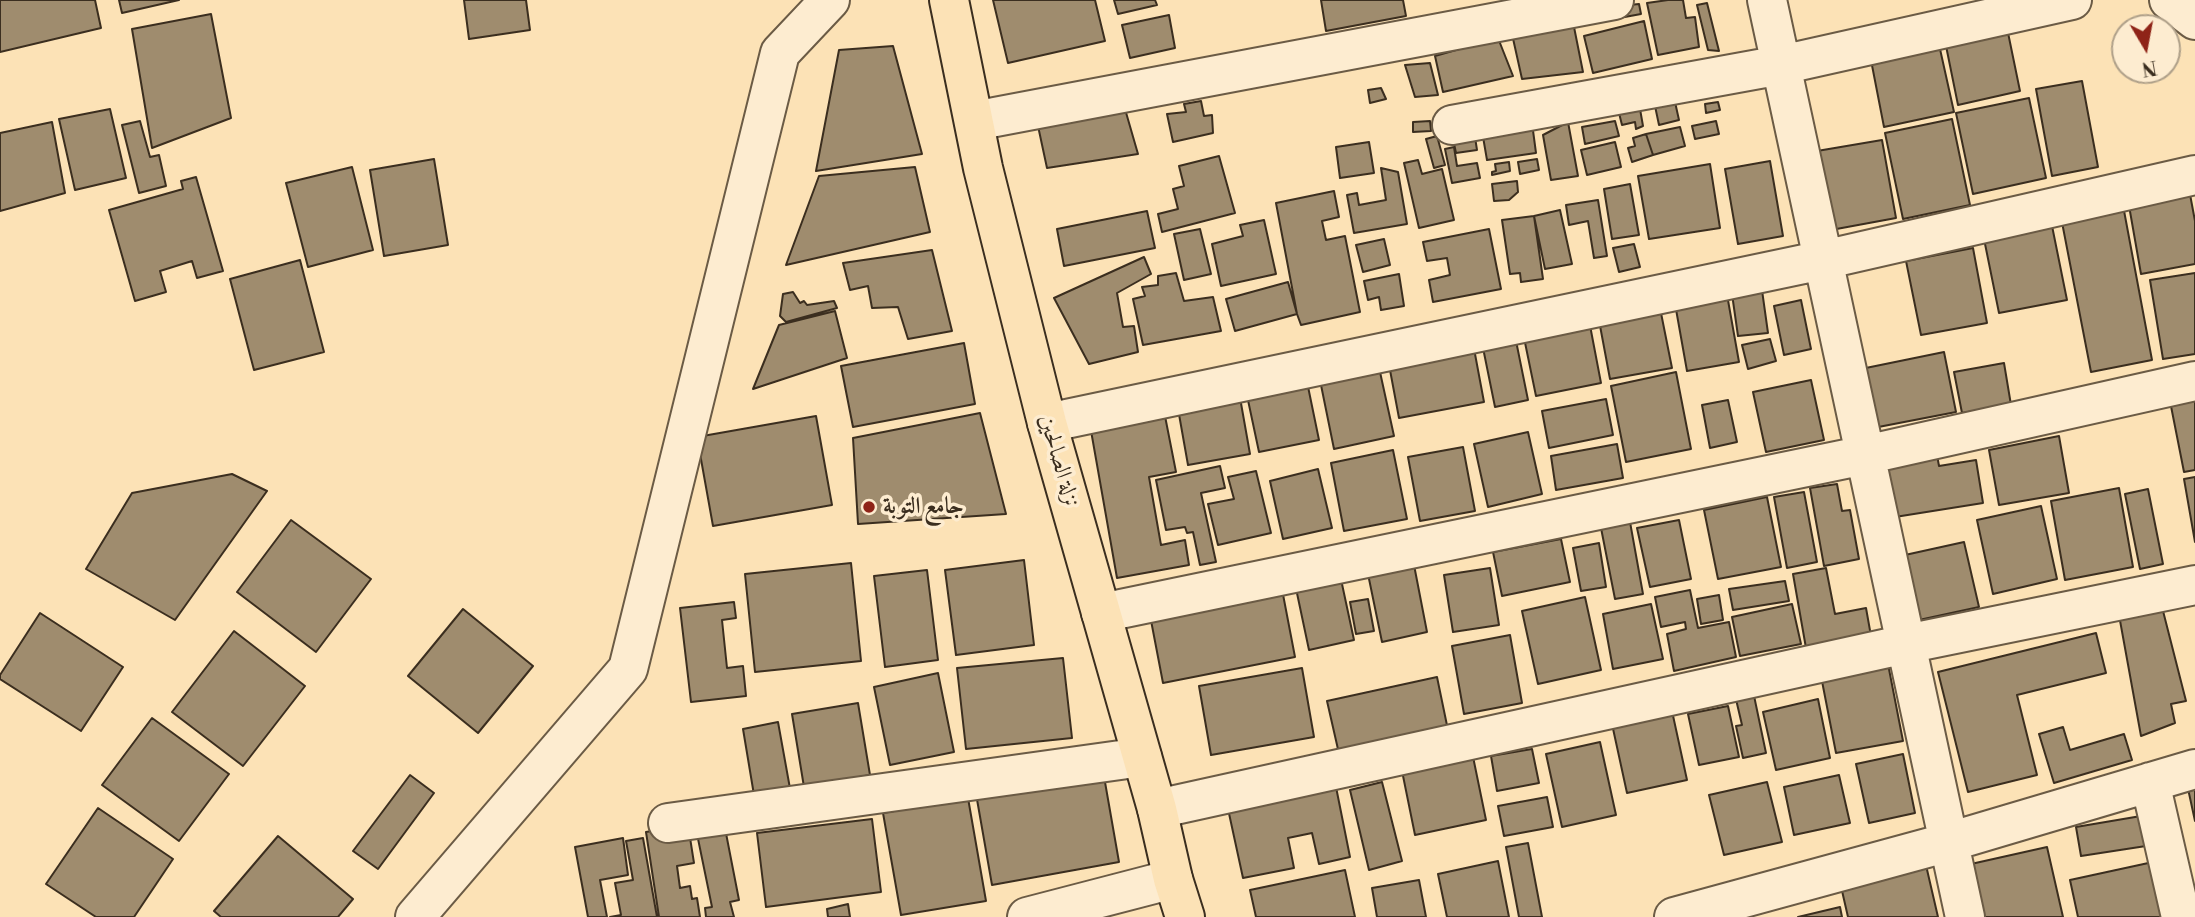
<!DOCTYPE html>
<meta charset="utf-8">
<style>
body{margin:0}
#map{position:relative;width:2195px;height:917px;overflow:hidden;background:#fce2b6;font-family:"Libre Bodoni",serif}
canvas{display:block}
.north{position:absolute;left:2111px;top:14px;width:70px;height:70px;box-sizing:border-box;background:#fdecd0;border:2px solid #afa089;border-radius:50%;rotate:170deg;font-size:19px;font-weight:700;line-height:28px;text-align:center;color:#3b2e1f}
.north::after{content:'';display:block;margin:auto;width:24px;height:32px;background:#8f2418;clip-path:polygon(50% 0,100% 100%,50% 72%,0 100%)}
</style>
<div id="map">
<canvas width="2195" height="917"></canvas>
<div class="north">N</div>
</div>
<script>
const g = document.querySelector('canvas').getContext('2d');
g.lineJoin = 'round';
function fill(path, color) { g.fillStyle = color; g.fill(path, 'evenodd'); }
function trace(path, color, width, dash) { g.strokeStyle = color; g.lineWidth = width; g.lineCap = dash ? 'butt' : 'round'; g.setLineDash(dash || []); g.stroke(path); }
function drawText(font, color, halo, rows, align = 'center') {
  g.font = font + ' "Libre Bodoni",Amiri,serif'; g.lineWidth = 7; g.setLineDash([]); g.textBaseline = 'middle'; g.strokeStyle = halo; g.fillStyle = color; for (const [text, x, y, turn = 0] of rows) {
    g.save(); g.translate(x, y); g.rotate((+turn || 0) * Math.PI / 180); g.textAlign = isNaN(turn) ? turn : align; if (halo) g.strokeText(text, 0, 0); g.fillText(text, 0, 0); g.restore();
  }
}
const building = new Path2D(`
 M0,0H95L101,28L0,52Z
 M119,0H179L122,13Z
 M464,0H526L530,30L469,39Z
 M993,0H1095L1105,41L1008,63Z
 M1114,0H1155L1157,5L1118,14Z
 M1321,0H1403L1406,16L1326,31Z
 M1668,0H1683L1686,18L1695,17L1699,47L1658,55L1647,3Z
 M1707,3L1719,51L1708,50L1697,5Z
 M1639,4L1641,14L1603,21L1600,8Z
 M211,14L231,118L152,148L132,29Z
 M1169,15L1175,48L1130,58L1122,25Z
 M1644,21L1652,59L1593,73L1584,36Z
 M1573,22L1583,72L1522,79L1512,34Z
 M2006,23L2020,91L1958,105L1944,36Z
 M1498,38L1513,76L1443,92L1435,56Z
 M1938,40L1954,112L1884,127L1870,55Z
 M893,46L922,154L816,171L839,50Z
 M1430,63L1438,95L1415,97L1405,65Z
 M2082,81L2098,167L2052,176L2036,89Z
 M1381,88L1386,99L1370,103L1368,90Z
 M2029,98L2046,178L1973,194L1956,113Z
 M1201,101L1204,116L1212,115L1213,133L1173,142L1167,114L1186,112L1184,104Z
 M1675,102L1679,120L1659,125L1655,106Z
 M1718,102L1720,110L1706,113L1705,104Z
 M110,109L126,178L75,190L59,119Z
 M1125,109L1138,154L1047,168L1038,126Z
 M1640,109L1643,126L1636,129L1635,122L1622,125L1619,113Z
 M1952,119L1970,205L1903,219L1885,133Z
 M140,121L150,157L159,155L166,186L139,193L122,125Z
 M1430,121L1431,131L1413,132V122Z
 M1615,121L1619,136L1585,144L1582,127Z
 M1716,121L1719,134L1695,139L1692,126Z
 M52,122L65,193L0,211V133Z
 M1568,122L1578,176L1551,180L1543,135Z
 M1532,123L1536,153L1487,160L1482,131Z
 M1680,127L1685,146L1653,155L1646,134Z
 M1474,131L1477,150L1456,153L1452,134Z
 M1646,134L1653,155L1632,162L1628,148L1635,146L1633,138Z
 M1437,136L1445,165L1434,168L1426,139Z
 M1882,140L1896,218L1831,230L1817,151Z
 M1369,142L1374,173L1340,178L1336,147Z
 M1615,142L1621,167L1587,175L1581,150Z
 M1454,147L1457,166L1477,163L1480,178L1452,183L1445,149Z
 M1219,156L1235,213L1162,232L1158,214L1178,209L1173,189L1184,186L1179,166Z
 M434,159L448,245L384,256L370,170Z
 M1537,159L1539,170L1520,174L1518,162Z
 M1418,160L1422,174L1442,169L1454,220L1419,228L1404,163Z
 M1770,161L1783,236L1738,244L1725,169Z
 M1509,162L1510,171L1492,175V172L1496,171L1495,164Z
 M1710,164L1720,228L1649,239L1638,176Z
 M352,167L373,250L308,267L286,183Z
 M915,167L930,232L786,265L819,176Z
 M1381,168L1398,172L1407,224L1354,233L1347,195L1357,193L1359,205L1386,200Z
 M196,177L223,271L197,278L192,261L160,271L166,292L135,301L109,210L183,189L181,181Z
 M1517,181L1518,192L1509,200L1494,201L1492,184Z
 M1630,184L1639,235L1612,239L1604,189Z
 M2189,189L2195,221V264L2141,274L2128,200Z
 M1334,191L1339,217L1322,221L1326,240L1345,236L1360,312L1301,325L1297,314L1276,203Z
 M1598,200L1607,256L1594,258L1588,221L1569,225L1566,205Z
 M2122,200L2152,360L2091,372L2060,212Z
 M1560,210L1572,264L1545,269L1534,216Z
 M1147,211L1155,248L1064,266L1057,229Z
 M1534,216L1543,279L1521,282L1520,273L1510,274L1502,220Z
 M2050,216L2067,300L1999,313L1982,229Z
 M1264,220L1276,274L1221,286L1212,244L1243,236L1240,225Z
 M1200,229L1211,274L1184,280L1174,234Z
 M1489,229L1501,289L1433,302L1429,280L1450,275L1447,258L1427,261L1423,242Z
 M1384,239L1390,265L1363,272L1356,245Z
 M1634,244L1640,267L1619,272L1613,248Z
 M1973,248L1987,323L1921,335L1906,261Z
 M932,250L952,331L908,339L898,307L872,308L868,286L850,290L843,263Z
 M1144,257L1151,274L1117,293L1123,327L1134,326L1138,352L1089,364L1054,298Z
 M300,260L324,352L254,370L230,279Z
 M1176,273L1184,301L1213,297L1221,331L1143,345L1133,299L1145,296L1142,287L1158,285V276Z
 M2195,273V354L2163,359L2150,280Z
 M1399,274L1404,306L1381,310L1379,297L1368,300L1364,281Z
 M1288,282L1297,314L1235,331L1226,299Z
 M1761,283L1768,333L1738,336L1731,287Z
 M1726,289L1739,362L1687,371L1674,298Z
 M793,292L800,303L804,301L807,305L834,301L837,308L786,322L780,316L783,294Z
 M1801,300L1811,349L1784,355L1774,306Z
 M1659,303L1672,368L1610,379L1598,315Z
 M835,311L847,358L753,389L779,325Z
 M1588,315L1601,383L1536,396L1522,328Z
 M1514,331L1528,400L1495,407L1481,338Z
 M1472,338L1484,402L1399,418L1387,354Z
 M1770,339L1776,361L1748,369L1742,345Z
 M964,343L975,404L853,427L841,366Z
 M1944,352L1956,412L1868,429L1856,370Z
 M2004,363L2011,405L1962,413L1954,372Z
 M1305,372L1319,440L1259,452L1245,386Z
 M1380,372L1394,436L1334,449L1321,385Z
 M1676,372L1691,449L1626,462L1611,386Z
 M1811,380L1824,440L1766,452L1753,392Z
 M2195,391V470L2184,472L2169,396Z
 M1239,392L1250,454L1188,465L1177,403Z
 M1606,399L1613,435L1549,448L1542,411Z
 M1728,400L1737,442L1710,448L1702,405Z
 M1164,411L1176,472L1149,477L1161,545L1185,540L1189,565L1117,578L1090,425Z
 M980,413L1006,514L858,524L853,438Z
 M816,416L832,505L713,526L697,437Z
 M1528,432L1542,494L1488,507L1474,444Z
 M2059,436L2069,493L1999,505L1989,450Z
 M1617,444L1623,478L1556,490L1551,456Z
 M1463,447L1475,511L1420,521L1408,457Z
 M1393,450L1407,519L1344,531L1331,463Z
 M1937,455L1939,466L1976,460L1983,503L1895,517L1887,464Z
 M1220,466L1225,488L1201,493L1216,562L1200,565L1193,532L1187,533L1185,527L1166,530L1156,480Z
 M1318,469L1332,528L1283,539L1270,481Z
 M1256,471L1271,533L1218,545L1208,504L1234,499L1228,477Z
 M232,474L267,491L175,620L86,569L132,493Z
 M2195,477V542L2184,479Z
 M1837,484L1842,511L1850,510L1859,559L1824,566L1810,488Z
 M2119,488L2133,567L2065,580L2051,501Z
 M2148,489L2163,564L2140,569L2125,494Z
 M1804,492L1817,562L1787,568L1774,497Z
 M1767,497L1781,567L1718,579L1704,510Z
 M2041,506L2057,579L1993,594L1977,520Z
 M291,520L371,579L316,652L237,592Z
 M1679,520L1691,579L1650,587L1637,528Z
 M1630,522L1643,594L1615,599L1601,528Z
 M1561,539L1570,582L1502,596L1493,552Z
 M1964,542L1979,607L1919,620L1905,555Z
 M1599,543L1606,587L1581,591L1573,548Z
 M1024,560L1034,645L956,655L945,570Z
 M851,563L861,661L755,672L745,574Z
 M1414,565L1427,632L1382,642L1368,574Z
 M1490,568L1499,625L1453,632L1444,575Z
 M1826,568L1835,614L1866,608L1871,636L1806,648L1793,574Z
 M927,570L938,660L885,667L874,576Z
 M1339,570L1354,640L1309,650L1294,579Z
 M1785,581L1789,601L1733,610L1729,589Z
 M1281,584L1295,657L1163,683L1149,610Z
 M1690,590L1698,628L1729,622L1736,657L1674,671L1667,634L1686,629L1685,622L1661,627L1655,597Z
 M1719,595L1723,620L1701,624L1697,599Z
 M1585,597L1601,670L1538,684L1522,611Z
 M1368,599L1374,631L1356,634L1350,602Z
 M734,602L736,618L722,620L727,668L743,666L746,696L691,702L680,608Z
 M1651,604L1663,659L1613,669L1603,614Z
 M1792,604L1801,644L1740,656L1732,617Z
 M2162,607L2186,701L2171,704L2175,723L2141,736L2119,615Z
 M463,609L533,666L478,733L408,676Z
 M40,613L123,667L81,731L0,679V675Z
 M234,631L305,686L243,766L172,712Z
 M2096,633L2106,673L2017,695L2037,775L1968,792L1938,672Z
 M1510,635L1522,703L1464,714L1452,646Z
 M1063,658L1072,738L966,749L957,668Z
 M1888,664L1903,741L1836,753L1821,676Z
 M1302,668L1314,737L1211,755L1199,686Z
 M938,673L954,752L890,765L874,687Z
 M1437,677L1449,735L1340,758L1327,701Z
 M1753,691L1766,753L1743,758L1736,726L1742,725L1735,695Z
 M1818,699L1830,758L1776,770L1763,712Z
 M858,703L870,775L804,787L792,714Z
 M1728,706L1739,757L1699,765L1688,714Z
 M1672,711L1687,780L1627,793L1612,724Z
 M152,718L229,774L179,841L102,785Z
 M778,722L791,794L755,801L743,729Z
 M2063,727L2070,750L2124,734L2132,760L2054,783L2039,734Z
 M1600,742L1616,815L1562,827L1546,754Z
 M1471,747L1486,820L1415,835L1400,761Z
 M1532,749L1539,783L1497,791L1491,756Z
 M1903,754L1915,813L1869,823L1856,764Z
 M1102,765L1119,862L992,885L975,788Z
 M1333,772L1350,857L1319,864L1312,833L1288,838L1294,868L1243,878L1225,795Z
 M410,775L434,793L378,869L353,851Z
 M1839,775L1850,823L1794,835L1784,787Z
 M1382,782L1402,861L1369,870L1350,790Z
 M1767,782L1782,842L1724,855L1709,795Z
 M2195,782V821L2187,784Z
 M1547,797L1553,827L1504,836L1498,806Z
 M968,798L986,901L901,915L883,813Z
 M98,808L173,859L134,917H96L46,884Z
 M2141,816L2146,846L2081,856L2076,827Z
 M872,819L881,892L766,907L757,833Z
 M724,823L739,900L730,902L734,917H706L705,908L712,907L696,829Z
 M688,825L694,863L677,866L680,888L690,886L692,899L697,898L700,917H659L646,832Z
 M278,836L353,899L338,917H221L214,911Z
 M623,838L628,875L600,880L607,917H588L575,847Z
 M643,838L657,917H610L621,915L615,883L633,880L626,841Z
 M1528,843L1542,917H1519L1506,847Z
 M2047,847L2063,917H1983L1971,864Z
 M1498,861L1509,917H1447L1438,874Z
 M1925,861L1938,917H1848L1840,882Z
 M2153,862L2165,917H2078L2070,880Z
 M1345,870L1355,917H1256L1250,890Z
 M1419,880L1426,917H1377L1372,888Z
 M848,904L850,917H828L827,909Z
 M1840,907L1842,917H1798Z`);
fill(building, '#9f8c6e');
trace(building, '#3b2e1f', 2);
const minor = new Path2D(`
 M1767,0L1965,917
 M2169,0L2195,20
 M974,121L1614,0
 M1452,125L1781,65L2072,0
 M1047,423L1823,260L2195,175
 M1101,613L1865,455L2195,381
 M2150,782L2181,917
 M1157,809L1906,644L2195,585
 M668,823L1142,757
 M415,917L628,669L780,53L830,0
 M1027,917L1173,879
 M1674,917L1949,842L2195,769`);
const major = new Path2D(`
 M949,0L983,168L1047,423L1157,809L1173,879L1185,917`);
trace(minor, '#6b5b45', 42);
trace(major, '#3b2e1f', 42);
trace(minor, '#fdecd0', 38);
trace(major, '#fce2b6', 38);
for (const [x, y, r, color] of [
 [869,507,7,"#8f2418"]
]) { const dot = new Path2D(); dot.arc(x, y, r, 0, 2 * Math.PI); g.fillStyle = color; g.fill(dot); trace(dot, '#fdecd0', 2.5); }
drawText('23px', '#3b2e1f', '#fdecd0', [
 ["نزلة الصالحين",1058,461,74]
]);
drawText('bold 23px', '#3b2e1f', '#fdecd0', [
 ["جامع التوبة",883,507]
], 'left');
</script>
